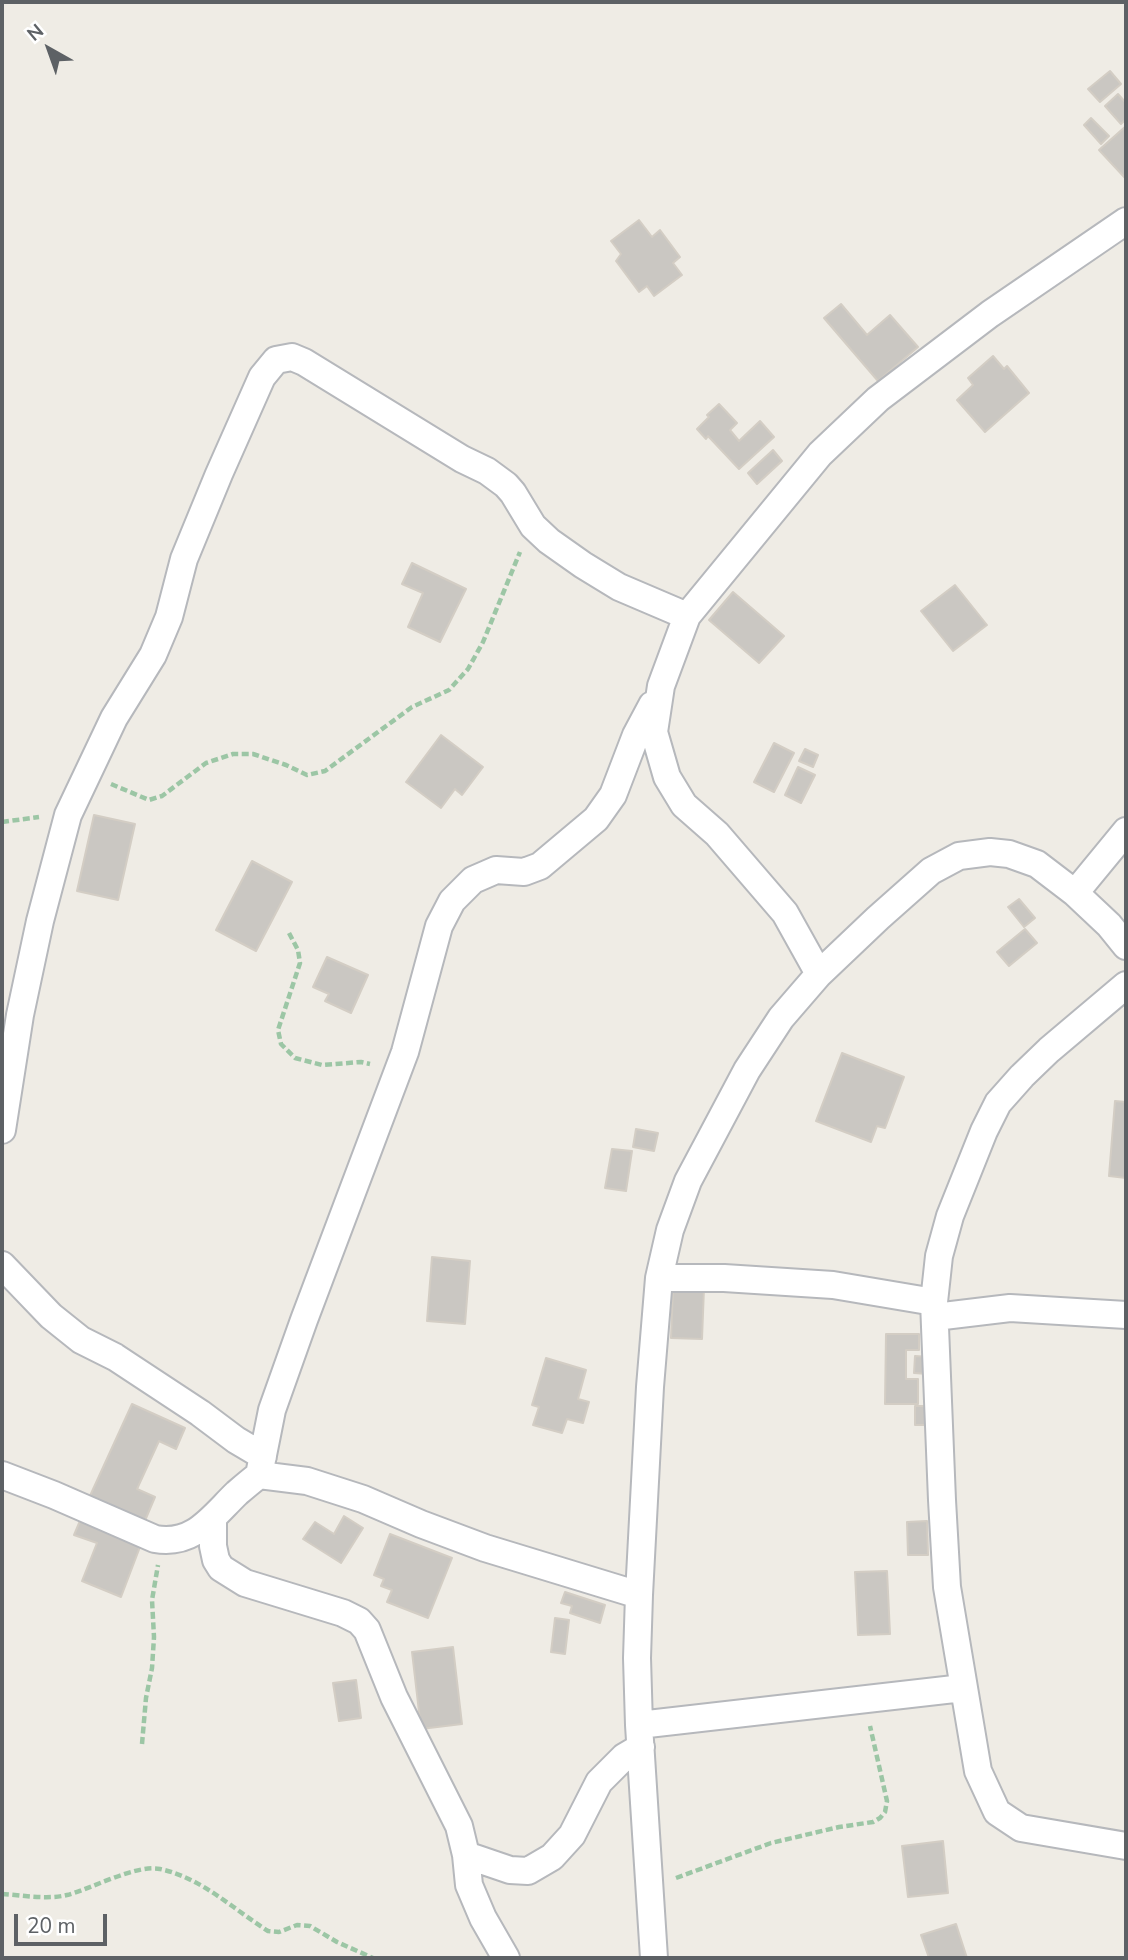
<!DOCTYPE html>
<style>
body{margin:0}
#map{position:relative;width:1128px;height:1960px;overflow:hidden;background:#efece5;font-family:"Nunito Sans",sans-serif}
canvas{display:block}
.frame{position:absolute;inset:0;border:4px solid #5d6165;pointer-events:none}
.north{position:absolute;left:14px;top:14px;width:70px;height:70px;-webkit-text-stroke:5px #fff;paint-order:stroke;rotate:320deg;font-size:19px;font-weight:700;line-height:28px;text-align:center;color:#5d6165}
.north::after{content:'';display:block;margin:auto;width:24px;height:32px;background:#5d6165;clip-path:polygon(50% 0,100% 100%,50% 72%,0 100%)}
.scale{position:absolute;left:14px;top:1914px;width:93px;height:32px;box-sizing:border-box;border:4px solid #5d6165;border-top:0;padding-left:9px;font-size:21px;line-height:24px;white-space:nowrap;color:#5d6165;-webkit-text-stroke:5px #fff;paint-order:stroke}
</style>
<div id="map">
<canvas width="1128" height="1960"></canvas>
<div class="frame"></div>
<div class="north">N</div>
<div class="scale">20 m</div>
</div>
<script>
const g = document.querySelector('canvas').getContext('2d');
g.lineJoin = 'round';
function fill(path, color) { g.fillStyle = color; g.fill(path, 'evenodd'); }
function trace(path, color, width, dash) { g.strokeStyle = color; g.lineWidth = width; g.lineCap = dash ? 'butt' : 'round'; g.setLineDash(dash || []); g.stroke(path); }
const building = new Path2D(`
 M1110,71L1121,84L1100,102L1088,89Z
 M1118,94L1126,103V119L1121,124L1105,106Z
 M1091,118L1109,136L1101,144L1084,125Z
 M1126,126V179L1099,150Z
 M639,220L652,237L660,230L680,257L673,263L682,275L654,296L647,286L639,292L616,261L621,254L611,241Z
 M841,304L867,335L890,315L918,347L878,381L824,318Z
 M993,356L1004,369L1007,366L1029,393L985,432L957,400L973,385L968,378Z
 M719,404L737,423L730,430L739,441L760,421L774,437L739,469L708,436L706,439L697,429L709,417L707,415Z
 M773,450L782,461L757,484L748,473Z
 M412,563L466,589L440,642L408,627L423,593L402,584Z
 M955,585L987,625L953,651L921,611Z
 M733,592L784,636L759,663L709,620Z
 M441,735L483,767L462,795L455,789L441,808L406,782Z
 M774,743L794,753L774,792L754,782Z
 M805,749L818,755L813,767L799,761Z
 M798,767L815,775L801,803L785,795Z
 M94,815L135,824L118,900L77,891Z
 M252,861L292,882L256,951L216,930Z
 M1019,899L1035,918L1024,927L1008,907Z
 M1025,929L1037,943L1009,966L997,952Z
 M327,957L368,975L351,1013L325,1001L329,994L313,987Z
 M842,1053L904,1077L885,1128L877,1126L871,1142L816,1121Z
 M1115,1101L1126,1102V1178L1109,1176Z
 M636,1129L658,1133L654,1151L633,1147Z
 M612,1149L632,1151L626,1191L605,1188Z
 M432,1257L470,1261L465,1324L427,1321Z
 M673,1287L704,1288L702,1339L671,1338Z
 M886,1334H919V1350H906V1379H918V1404H885Z
 M915,1356L930,1357L928,1374L914,1373Z
 M546,1358L586,1370L578,1399L589,1402L583,1423L567,1419L562,1433L533,1425L539,1407L532,1405Z
 M132,1404L185,1428L176,1449L159,1441L137,1489L155,1497L144,1523L89,1498Z
 M915,1406H926L927,1425H915Z
 M82,1516L143,1539L121,1597L82,1581L97,1543L74,1535Z
 M344,1516L363,1528L341,1563L303,1539L315,1522L334,1534Z
 M927,1521L928,1555H908L907,1522Z
 M390,1534L452,1558L428,1618L387,1602L392,1590L381,1586L384,1579L374,1575Z
 M887,1571L890,1634L858,1635L855,1572Z
 M565,1592L605,1605L600,1623L570,1613L572,1606L561,1603Z
 M555,1618L569,1620L565,1654L551,1652Z
 M453,1647L462,1724L421,1729L412,1652Z
 M356,1680L361,1718L339,1721L333,1683Z
 M943,1841L948,1893L908,1897L902,1846Z
 M956,1924L967,1958H929L921,1935Z`);
fill(building, '#cac7c2');
trace(building, '#d3cdc4', 2);
const street = new Path2D(`
 M1075,893L1126,831
 M819,974L785,913L717,834L684,805L667,777L654,732L661,686L687,616L820,454L878,399L990,314L1126,221
 M1126,985L1049,1050L1022,1076L998,1103L984,1131L950,1216L939,1256L934,1302L942,1500L947,1587L978,1771L997,1812L1021,1828L1126,1846
 M2,1130L20,1015L40,921L68,815L114,718L153,655L169,617L184,559L219,474L262,377L276,360L292,357L304,362L462,459L487,471L506,485L513,493L533,526L549,541L583,565L619,587L687,616
 M2,1265L51,1316L81,1340L115,1357L200,1413L236,1440L263,1456
 M659,1278H724L833,1285L934,1302
 M935,1317L1010,1308L1126,1315
 M2,1475L54,1495L155,1539C194,1546 212,1517 237,1493C244,1487 251,1481 259,1475L307,1481L363,1499L421,1524L485,1548L639,1595
 M259,1475L272,1410L304,1320L405,1052L439,926L452,901L473,880L496,870L524,872L540,866L596,819L613,795L636,735L652,705
 M213,1520V1546L216,1560L221,1568L245,1583L343,1613L359,1621L367,1630L394,1697L459,1826L466,1855L469,1885L483,1918L506,1958
 M639,1725L963,1688
 M466,1855L510,1870L528,1871L552,1857L572,1835L599,1782L624,1757L641,1747
 M654,1958L639,1725L637,1658L639,1595L650,1387L659,1278L670,1230L688,1181L747,1070L781,1018L819,974L878,918L931,871L959,856L990,852L1009,854L1037,864L1075,893L1109,925L1126,946`);
trace(street, '#b6b8bc', 30);
trace(new Path2D(`
 M111,784L149,800L162,796L206,763L233,754H253L286,765L307,775L325,771L412,707L449,690L468,669L483,642L520,552
 M2,822L39,817
 M289,933L298,950L300,963L278,1030L281,1044L295,1058L322,1065L361,1062L370,1064
 M142,1744L146,1698L152,1668L154,1637L152,1600L158,1565
 M676,1878L771,1843L839,1827L873,1822L880,1818L885,1812L887,1801L870,1726
 M2,1894C22,1895 47,1900 67,1895C91,1889 136,1864 160,1869C202,1878 233,1909 268,1931L279,1932L297,1925L310,1926L337,1942L373,1958`), '#9cc6a5', 4.5, [7, 3.5]);
trace(street, '#fff', 26);
</script>
